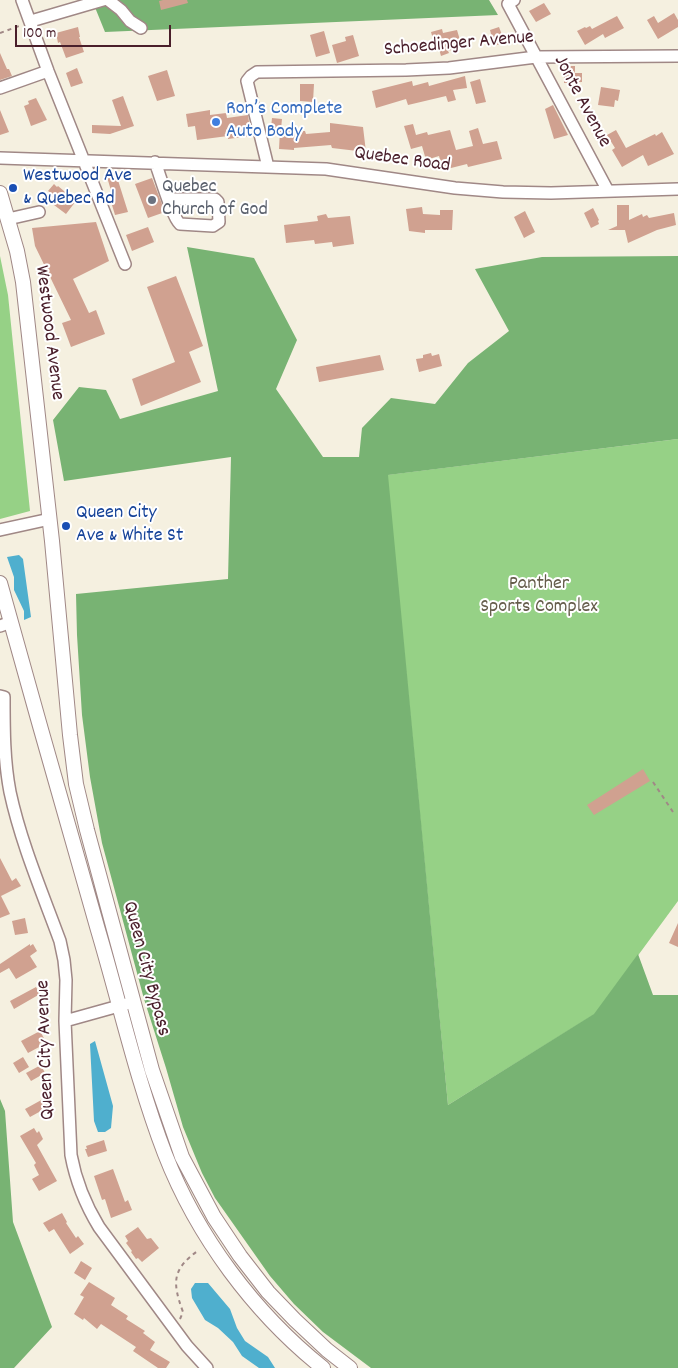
<!DOCTYPE html>
<meta charset="utf-8">
<style>
body{margin:0}
#map{position:relative;width:678px;height:1368px;overflow:hidden;background:#f5f0e0;font-family:Dekko,sans-serif}
canvas{display:block}
.scale{position:absolute;left:15px;top:25px;width:156px;height:22px;box-sizing:border-box;border:2px solid #4a1f2b;border-top:0;padding-left:6px;font-size:15px;line-height:18px;white-space:nowrap;color:#4a1f2b;-webkit-text-stroke:4px #fff;paint-order:stroke}
</style>
<div id="map">
<canvas width="678" height="1368"></canvas>
<div class="scale">100 m</div>
</div>
<script>
const g = document.querySelector('canvas').getContext('2d');
g.lineJoin = 'round';
function fill(path, color) { g.fillStyle = color; g.fill(path, 'evenodd'); }
function trace(path, color, width, dash) { g.strokeStyle = color; g.lineWidth = width; g.lineCap = dash ? 'butt' : 'round'; g.setLineDash(dash || []); g.stroke(path); }
function drawText(font, color, halo, rows, align = 'center') {
  g.font = font + ' Dekko,sans-serif'; g.lineWidth = 4; g.setLineDash([]); g.textBaseline = 'middle'; g.strokeStyle = halo; g.fillStyle = color; for (const [text, x, y, turn = 0] of rows) {
    g.save(); g.translate(x, y); g.rotate((+turn || 0) * Math.PI / 180); g.textAlign = isNaN(turn) ? turn : align; if (halo) g.strokeText(text, 0, 0); g.fillText(text, 0, 0); g.restore();
  }
}
fill(new Path2D(`
 M0,256L8,295L30,511L0,519Z
 M678,439V901L595,1014L448,1105L387,475Z`), '#96d186');
fill(new Path2D(`
 M92,0H489L498,15L105,32Z
 M187,247L254,258L297,340L276,389L323,457H359L362,428L391,398L435,404L468,363L509,331L475,269L542,257L678,256V439L388,475L448,1105L594,1014L638,954L653,995H678V1368H371L323,1332L294,1304L270,1276L215,1198L202,1173L183,1127L166,1068L144,999L102,843L90,777L82,715L77,635L76,594L228,579L231,457L64,481L53,420L79,387L106,390L120,419L218,391Z
 M0,1099L5,1111L13,1222L52,1327L14,1368H0Z`), '#78b373');
fill(new Path2D(`
 M19,555L23,559L31,617L24,620V611L14,590V577L7,557Z
 M95,1041L113,1106L111,1128L105,1132H98L94,1121L90,1044Z
 M195,1283H208L230,1309L237,1328L245,1341L268,1357L275,1368H259L242,1356L233,1342L218,1328L205,1320L192,1298L191,1289Z`), '#4fafce');
fill(new Path2D(`
 M163,0H187L188,3L161,10L159,1Z
 M544,3L551,14L536,22L529,11Z
 M674,13L678,20V27L658,39L647,20L654,16L658,23Z
 M617,16L624,28L605,38L603,34L585,45L577,31L585,27L586,28L590,26L592,29Z
 M78,27L80,37H79L84,52L66,58L60,42L58,43L56,33Z
 M499,27L502,35L503,34L506,42L494,46L490,30Z
 M442,29L443,33L457,30L462,47L448,51L449,53L441,56L437,42L434,43L431,32Z
 M324,31L330,53L316,57L310,35Z
 M353,35L359,56L337,63L332,45L346,41L345,37Z
 M0,53L7,69H9L12,76L0,80Z
 M564,66H575V73H582V82L564,83Z
 M77,68L83,83L71,87L66,73Z
 M167,70L175,96L157,101L148,76Z
 M465,76L467,88L453,90L456,100L448,102L446,96L408,105L406,99L376,108L372,91L412,81L413,86L428,82L429,86Z
 M480,79L486,102L476,104L470,82Z
 M300,84H314L313,102L300,101Z
 M601,87L620,90L618,101L615,100L614,107L598,105Z
 M123,96L134,126L110,134L92,133V125L121,126L112,100Z
 M36,98L47,120L31,126L24,106L29,104L28,101Z
 M553,105L568,135L554,139L545,109Z
 M0,110L9,132L0,135Z
 M210,110V115L226,113L227,118L248,115L251,136L228,139V136L197,140L195,126L188,127L186,114Z
 M272,118L282,119L281,129L271,128Z
 M330,123L363,127L366,152L332,148L331,145L294,148V150L279,149L280,130L305,131L306,134L330,132Z
 M413,124L416,135L427,132L428,135L450,130L456,150L473,146L469,131L478,128L483,144L497,141L502,159L468,167L467,164L443,170L439,156L426,160L422,146L411,149L404,126Z
 M616,130L626,148L655,134L656,136L662,132L674,154L648,166L643,155L622,167L612,150L615,148L607,135Z
 M116,174L128,212L115,215L112,205L115,204L107,177Z
 M152,178L165,212L148,218L135,184Z
 M54,184L57,187L58,186L76,201L66,214L54,205L57,201L50,195L51,193L48,191Z
 M617,205H629V220L642,214L643,217L647,215L649,218L674,213L676,225L657,230L628,243L625,230H608L617,226Z
 M422,207L423,214L440,215V210H453L452,230H425V233L409,231L406,209Z
 M593,208L599,220L598,221L599,224L591,228L584,213Z
 M525,211L535,232L524,238L514,217Z
 M326,214L328,218L350,216L354,244L333,247L332,242L315,244L314,240L286,243L284,225L318,221L317,216Z
 M96,222L109,261L73,279L89,313L96,310L105,334L71,347L62,323L71,320L35,246L32,228Z
 M148,227L154,242L132,251L126,235Z
 M176,276L203,346L189,352L201,382L141,406L132,379L175,362L147,287Z
 M431,353L432,356L439,354L442,366L419,372L416,359L423,358V355Z
 M380,355L384,370L319,382L316,367Z
 M643,769L650,781L594,815L587,805Z
 M0,858L12,881L16,878L21,886L1,896L10,914L0,918Z
 M25,918L28,933L15,935L12,921Z
 M678,923V947L669,943Z
 M30,944V946L33,944L37,951L30,956L37,967L16,979L9,968L0,973V964Z
 M36,987L40,994L14,1009L10,1001Z
 M40,1031L45,1040L39,1044L41,1046L28,1053L21,1041Z
 M23,1057L29,1067L19,1073L13,1063Z
 M41,1065L45,1073L31,1081L26,1073Z
 M45,1098L50,1106L30,1117L25,1109Z
 M34,1128L37,1133L39,1131L43,1139L37,1145L57,1181L39,1191L32,1179L39,1175L34,1165L36,1163L20,1136Z
 M104,1140L107,1151L88,1157L85,1149H87L86,1146Z
 M113,1169L125,1202L128,1200L132,1210L111,1218L105,1199L102,1200L94,1176Z
 M62,1213L67,1222L66,1223L76,1238L78,1236L84,1244L70,1254L54,1229L49,1232L43,1223Z
 M138,1227L147,1239L151,1238L159,1248L142,1262L138,1258L136,1259L131,1252L132,1251L126,1243L128,1241L125,1236Z
 M81,1261L92,1268L85,1280L74,1273Z
 M89,1282L115,1298L111,1305L128,1316L126,1319L145,1331L143,1333L155,1342L150,1350L170,1362L166,1368H158L133,1351L136,1347L101,1324L97,1329L84,1318L83,1320L74,1314L84,1297L80,1295Z`), '#d0a190');
const minor = new Path2D(`
 M22,0L48,71L125,264
 M108,0L121,10L130,21L141,28
 M514,0L508,4L608,191
 M31,21L103,0
 M0,88L48,71
 M0,158L326,169L455,188L503,192L551,193L678,189
 M155,162C160,175 172,217 180,224L213,226L219,222L218,202L215,199H168
 M268,167L247,81L251,76L257,72L406,70L449,68L536,57L678,56
 M8,219L39,212
 M0,530L50,519
 M0,626L11,622
 M0,696L4,697C4,729 4,761 10,792C21,843 42,892 60,941L64,960L66,980L65,1021L71,1155C76,1182 85,1204 99,1227L187,1346L207,1368
 M65,1021L126,1004`);
const major = new Path2D(`
 M0,193L17,251L23,282L52,541L70,735L76,784L87,830L152,1070L182,1157L214,1217L240,1256L268,1292L295,1320L327,1350L350,1368
 M0,583C32,699 65,814 98,930C120,1004 137,1081 165,1154C197,1236 254,1313 323,1368`);
trace(minor, '#a08886', 14);
trace(major, '#a08886', 16);
trace(new Path2D(`
 M0,33L19,26
 M653,782L673,812
 M180,1319L183,1312C172,1282 172,1269 199,1250`), '#a08886', 2, [4, 4]);
trace(minor, '#fff', 11);
trace(major, '#fff', 14);
for (const [x, y, r, color] of [
 [216,122,5,"#3f7fe0"],
 [13,188,5,"#1a4fb4"],
 [152,200,5,"#6b7280"],
 [66,526,5,"#1a4fb4"]
]) { const dot = new Path2D(); dot.arc(x, y, r, 0, 2 * Math.PI); g.fillStyle = color; g.fill(dot); trace(dot, '#fff', 2); }
drawText('20px', '#4a1f2b', '#fff', [
 ["Schoedinger Avenue",459,45,-5],
 ["Jonte Avenue",581,102,62],
 ["Quebec Road",402,161,8],
 ["Westwood Avenue",48,333,83],
 ["Queen City Bypass",145,969,75],
 ["Queen City Avenue",47,1050,-92]
]);
drawText('20px', '#366cbe', '#fff', [
 ["Ron’s Complete",226,110],
 ["Auto Body",226,133]
], 'left');
drawText('20px', '#164399', '#fff', [
 ["Westwood Ave",23,177],
 ["& Quebec Rd",23,200],
 ["Queen City",76,514],
 ["Ave & White St",76,537]
], 'left');
drawText('20px', '#5b616d', '#fff', [
 ["Quebec",162,188],
 ["Church of God",162,211]
], 'left');
drawText('20px', '#655d4b', '#fff', [
 ["Panther",539,585],
 ["Sports Complex",539,608]
]);
</script>
